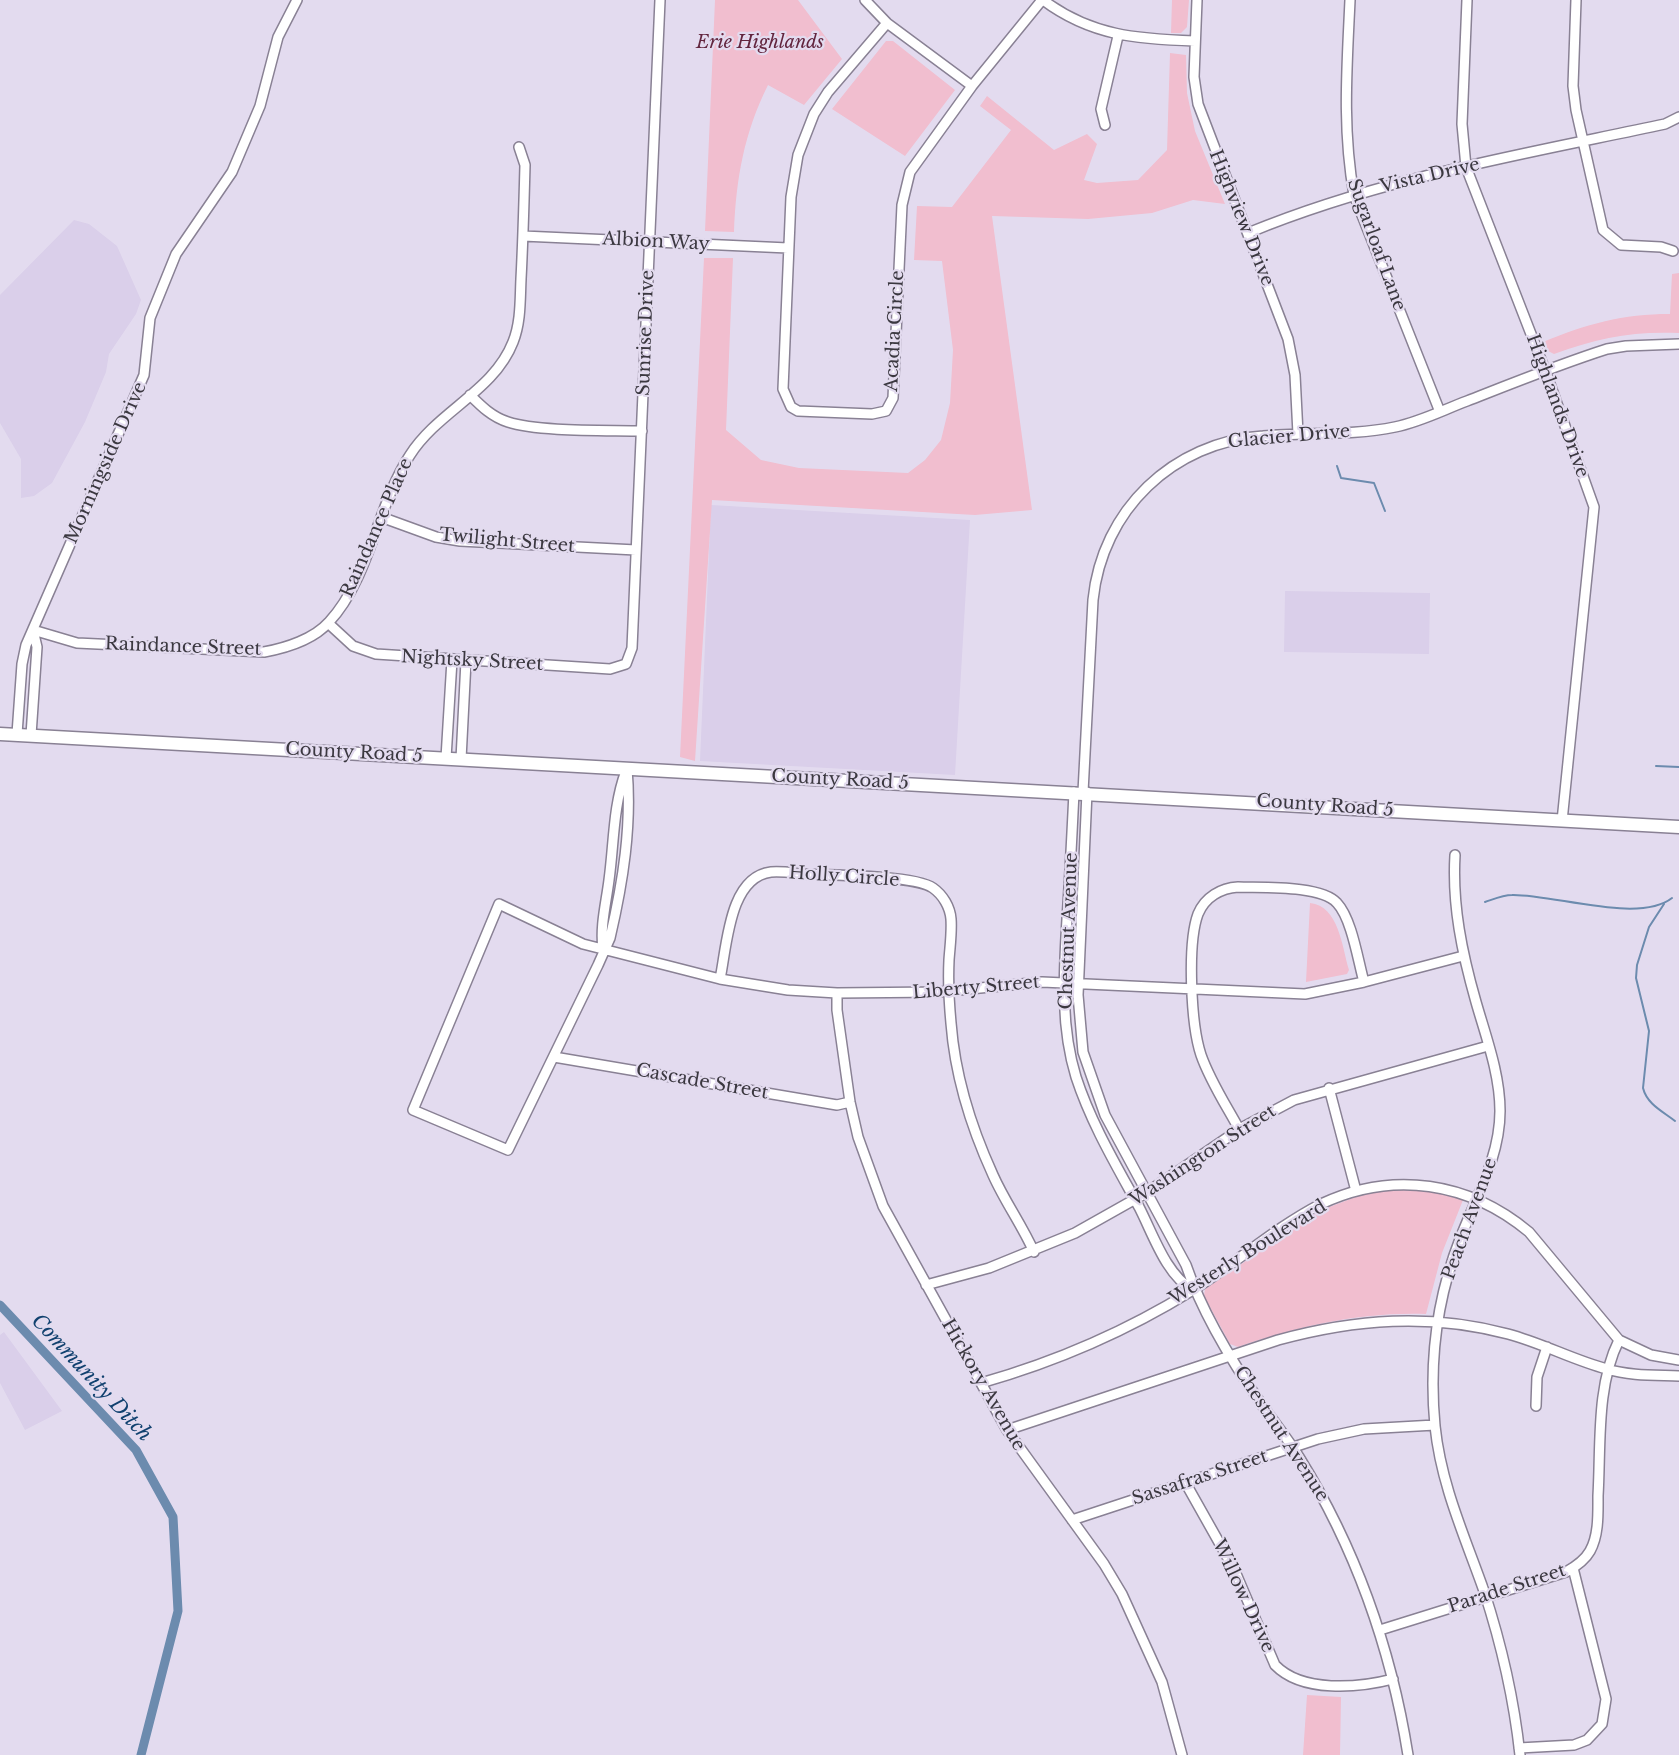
<!DOCTYPE html>
<style>
body{margin:0}
canvas{display:block;background:#e3dbef}
</style>
<canvas width="1679" height="1755"></canvas>
<script>
const g = document.querySelector('canvas').getContext('2d');
g.lineJoin = 'round';
function fill(path, color) { g.fillStyle = color; g.fill(path, 'evenodd'); }
function trace(path, color, width, dash) { g.strokeStyle = color; g.lineWidth = width; g.lineCap = dash ? 'butt' : 'round'; g.setLineDash(dash || []); g.stroke(path); }
function drawText(font, color, halo, rows, align = 'center') {
  g.font = font + ' "Libre Baskerville",serif'; g.lineWidth = 4.5; g.setLineDash([]); g.textBaseline = 'middle'; g.strokeStyle = halo; g.fillStyle = color; for (const [text, x, y, turn = 0] of rows) {
    g.save(); g.translate(x, y); g.rotate((+turn || 0) * Math.PI / 180); g.textAlign = isNaN(turn) ? turn : align; if (halo) g.strokeText(text, 0, 0); g.fillText(text, 0, 0); g.restore();
  }
}
fill(new Path2D(`
 M74,220L89,224L117,246L141,300L136,314L109,354L106,372L85,422L52,483L34,496L21,498V459L0,423V295Z
 M711,505L970,520L955,775L700,761Z
 M1285,591L1430,593L1429,654L1284,652Z
 M4,1332L62,1411L25,1430L0,1383V1335Z`), '#dacfea');
fill(new Path2D(`
 M715,0H798L842,59L804,105L768,85C744,133 736,179 734,232L705,231Z
 M1172,0H1189L1187,27L1181,33H1171Z
 M886,41H893L955,90L905,156L832,109Z
 M1170,53L1186,55L1187,93L1195,131L1225,204L1193,200L1152,213L1088,219L992,216L1032,510L975,515L712,500L695,761L680,757L704,258H733L726,430L761,460L799,468L908,473L925,460L941,440L950,403L953,350L942,261L914,260L917,206L952,207L1011,130L980,106L987,96L1054,150L1087,134L1097,144L1084,180L1097,183L1138,180L1167,150Z
 M1679,273V333C1632,331 1598,338 1554,354L1548,351L1543,342C1586,324 1623,314 1670,314L1672,274Z
 M1310,903C1339,906 1342,947 1349,970L1347,974L1306,982Z
 M1402,1189L1434,1192L1463,1200L1442,1253L1426,1314C1359,1312 1300,1326 1238,1347L1230,1344L1204,1296L1205,1289L1319,1211L1366,1193Z
 M1307,1695L1341,1697L1340,1755H1303Z`), '#f1becf');
trace(new Path2D(`
 M1337,466L1341,478L1374,483L1385,511
 M1656,766L1679,767
 M1485,902C1494,899 1503,895 1512,895C1553,894 1639,924 1672,898
 M1664,904L1649,927L1637,965L1636,978L1649,1031L1643,1088C1647,1104 1662,1111 1675,1121`), '#6c8bae', 2);
trace(new Path2D(`
 M0,1305L136,1450L173,1517L178,1611L141,1755`), '#6c8bae', 9);
const minor = new Path2D(`
 M865,0L887,23L972,86
 M1043,0C1091,36 1137,39 1195,41
 M1197,0L1194,77L1198,104L1288,339L1295,375L1298,434
 M1350,0C1347,67 1342,128 1354,195L1440,412
 M1467,0L1462,124L1466,167L1545,370L1594,507L1562,821
 M1576,0L1573,86L1576,110L1603,230L1621,245L1661,247L1673,251
 M887,23L828,92L814,114L798,155L791,197L783,389L791,407L798,411L872,414L886,411L893,398L902,205L910,172L972,86L1042,0
 M1105,125L1101,109L1118,36
 M1248,233C1381,178 1524,154 1665,124L1679,117
 M523,236L788,248
 M470,395C481,406 492,417 508,422C538,432 607,430 642,431
 M381,517L436,537L460,541L636,550
 M328,623L353,646L376,654L610,669L626,664L632,648L660,0
 M33,630L77,643L264,652C286,648 314,639 329,622C370,578 377,505 410,455C438,411 494,391 513,342C521,322 520,300 521,279C523,241 524,203 525,165L519,147
 M17,734L22,664L26,645L144,375L150,318L176,254L232,172L260,106L278,37L297,0
 M31,735L37,647L33,630
 M446,758L452,660
 M461,759L466,661
 M627,769C632,826 623,882 610,938L598,965L508,1150L413,1110L499,904L583,944L720,979L788,990L837,993L939,992L1042,982L1305,994L1364,982L1463,956
 M1074,792C1072,834 1070,876 1067,919C1064,972 1060,1025 1076,1077C1091,1123 1116,1165 1139,1207C1153,1234 1166,1275 1193,1290
 M1083,792L1093,600C1102,510 1173,442 1263,436C1306,432 1352,436 1395,427C1420,422 1443,410 1467,401C1513,383 1560,364 1607,349L1626,346L1679,344
 M1087,792L1078,995L1083,1052L1105,1115L1186,1265C1203,1315 1232,1362 1262,1405C1274,1422 1288,1439 1299,1457C1356,1549 1391,1648 1408,1755
 M1455,855C1452,905 1462,953 1476,1002C1486,1037 1500,1074 1500,1111C1500,1157 1476,1197 1460,1239C1437,1298 1429,1363 1435,1426C1441,1485 1465,1537 1484,1591C1501,1643 1514,1700 1520,1755
 M603,949C600,926 606,904 609,880C614,844 613,805 626,771
 M720,979C727,946 729,877 771,872C782,871 793,873 803,874C829,875 915,875 933,888C943,895 950,907 951,919C952,932 950,946 949,960C948,981 949,1002 951,1023C955,1076 971,1127 993,1175C1005,1202 1022,1225 1034,1252
 M837,993V1010L850,1102L858,1137L883,1206L1007,1430L1104,1564L1122,1594L1162,1682L1182,1755
 M554,1057L837,1105L850,1102
 M1329,1088L1356,1191
 M1239,1129C1226,1105 1210,1081 1201,1055C1191,1025 1187,944 1198,914C1205,897 1221,888 1238,887C1262,888 1321,885 1337,903C1352,919 1358,961 1364,982
 M926,1285L989,1268L1075,1233L1146,1193L1243,1127L1294,1100L1488,1046
 M981,1383C1055,1362 1127,1331 1193,1290C1236,1263 1276,1227 1321,1204C1393,1170 1469,1182 1529,1232L1619,1340L1651,1355L1679,1360
 M1536,1406L1537,1377L1547,1347
 M1007,1430L1278,1340C1355,1319 1430,1313 1508,1334C1542,1343 1573,1360 1607,1369C1630,1376 1655,1375 1679,1376
 M1185,1482L1234,1569L1275,1665C1302,1693 1358,1688 1393,1679
 M1072,1520L1318,1439L1364,1429L1435,1425
 M1380,1630L1566,1572C1575,1567 1585,1560 1590,1551C1599,1535 1598,1513 1598,1496C1601,1445 1596,1386 1619,1340
 M1519,1748L1574,1745L1587,1740L1602,1724L1606,1699L1573,1568`);
const tertiary = new Path2D(`
 M0,734L1679,827`);
trace(minor, '#898194', 12);
trace(tertiary, '#898194', 15);
trace(minor, '#fff', 9);
trace(tertiary, '#fff', 12);
drawText('italic 18px', '#62253e', '#e3dbef', [
 ["Erie Highlands",760,43]
]);
drawText('18px', '#3b3840', '#e3dbef', [
 ["Vista Drive",1430,176,-13],
 ["Highview Drive",1241,218,68],
 ["Albion Way",656,242,3],
 ["Sugarloaf Lane",1376,245,70],
 ["Acadia Circle",895,331,-87],
 ["Sunrise Drive",646,333,-88],
 ["Highlands Drive",1557,406,70],
 ["Glacier Drive",1289,437,-5],
 ["Morningside Drive",106,463,-66],
 ["Raindance Place",377,528,-66],
 ["Twilight Street",507,541,5],
 ["Raindance Street",183,647,2],
 ["Nightsky Street",472,661,3],
 ["County Road 5",354,753,3],
 ["County Road 5",840,780,3],
 ["County Road 5",1325,806,4],
 ["Holly Circle",844,877,4],
 ["Chestnut Avenue",1069,931,-88],
 ["Liberty Street",976,988,-5],
 ["Cascade Street",702,1082,10],
 ["Washington Street",1203,1156,-33],
 ["Peach Avenue",1470,1219,-70],
 ["Westerly Boulevard",1248,1253,-32],
 ["Hickory Avenue",983,1385,60],
 ["Chestnut Avenue",1281,1434,57],
 ["Sassafras Street",1200,1478,-18],
 ["Parade Street",1507,1589,-18],
 ["Willow Drive",1243,1596,65]
]);
drawText('italic 20px', '#11416f', '#e3dbef', [
 ["Community Ditch",91,1378,47]
]);
</script>
